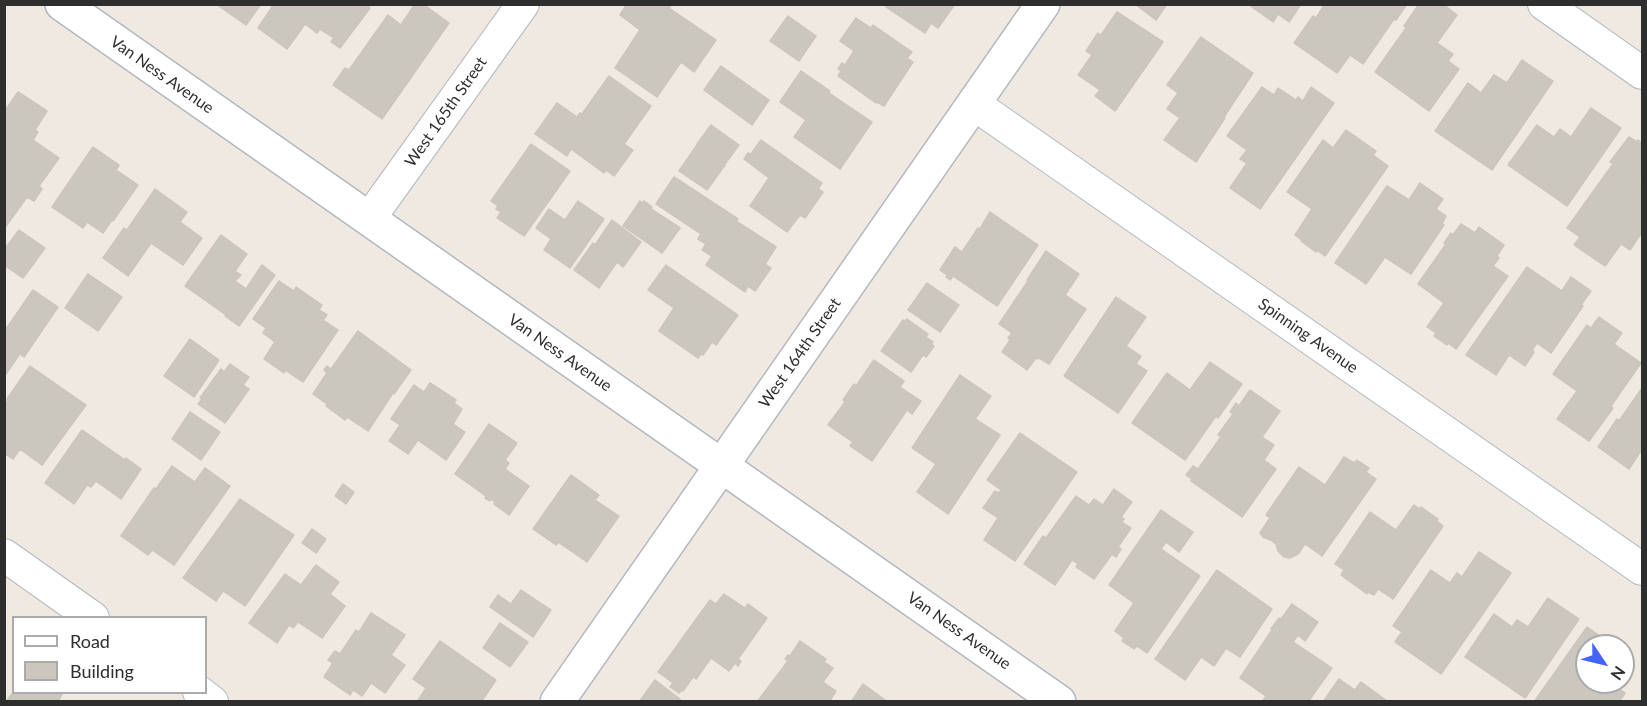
<!DOCTYPE html>
<style>
body{margin:0}
#map{position:relative;width:1647px;height:706px;overflow:hidden;background:#efe9e1;font-family:Lato,sans-serif}
canvas{display:block}
.frame{position:absolute;inset:0;border:6px solid #2e2e2e;pointer-events:none}
.legend{position:absolute;left:12px;top:616px;width:195px;height:78px;box-sizing:border-box;background:#fff;border:2px solid #ababab;margin:0;padding:8px 10px;list-style:none;font-size:18px;color:#2e2e2e}
.legend li{display:flex;align-items:center;gap:12px;height:30px}
.legend b{width:30px;border:2px solid #ababab}
.north{position:absolute;left:1575px;top:634px;width:60px;height:60px;box-sizing:border-box;background:#fff;border:2px solid #ababab;border-radius:50%;rotate:125deg;font-size:16px;font-weight:700;line-height:24px;text-align:center;color:#2e2e2e}
.north::after{content:'';display:block;margin:auto;width:21px;height:27px;background:#4264fb;clip-path:polygon(50% 0,100% 100%,50% 72%,0 100%)}
</style>
<div id="map">
<canvas width="1647" height="706"></canvas>
<div class="frame"></div>
<ul class="legend">
<li><b style="height:8px;background:#fff"></b>Road</li>
<li><b style="height:16px;background:#cbc7bf"></b>Building</li>
</ul>
<div class="north">N</div>
</div>
<script>
const g = document.querySelector('canvas').getContext('2d');
g.lineJoin = 'round';
function fill(path, color) { g.fillStyle = color; g.fill(path, 'evenodd'); }
function trace(path, color, width, dash) { g.strokeStyle = color; g.lineWidth = width; g.lineCap = dash ? 'butt' : 'round'; g.setLineDash(dash || []); g.stroke(path); }
function drawText(font, color, halo, rows, align = 'center') {
  g.font = font + ' Lato,sans-serif'; g.lineWidth = 4.5; g.setLineDash([]); g.textBaseline = 'middle'; g.strokeStyle = halo; g.fillStyle = color; for (const [text, x, y, turn = 0] of rows) {
    g.save(); g.translate(x, y); g.rotate((+turn || 0) * Math.PI / 180); g.textAlign = isNaN(turn) ? turn : align; if (halo) g.strokeText(text, 0, 0); g.fillText(text, 0, 0); g.restore();
  }
}
const building = new Path2D(`
 M216,4H261L246,25Z
 M274,4H365L370,8L340,48L331,42L334,38L320,29L317,33L305,24L287,49L258,28Z
 M415,4H423L449,23L382,119L333,85L345,68L349,70L388,15L401,25Z
 M627,4H672L669,8L716,40L694,72L681,62L657,97L615,68L640,30L620,15Z
 M888,4H955L938,28L931,23L925,33L886,7Z
 M1135,4H1167L1156,20Z
 M1248,4H1301L1289,22L1278,14L1273,22Z
 M1325,4H1407L1396,20L1394,19L1363,64L1350,55L1337,73L1294,43L1313,16L1316,18Z
 M1419,4H1443L1457,15L1437,43L1453,54L1448,61L1459,69L1429,111L1375,72L1406,28L1404,26Z
 M1117,12L1163,42L1115,111L1095,96L1100,90L1078,75L1092,55L1086,51L1098,33L1101,35Z
 M788,16L816,36L799,61L770,41Z
 M856,18L871,28L873,25L912,52L907,58L913,62L884,106L877,102L876,103L838,76L841,71L838,69L842,63L845,65L854,51L840,41Z
 M1201,37L1253,73L1224,117L1225,118L1196,162L1164,140L1180,118L1167,109L1178,93L1167,85Z
 M1522,60L1553,81L1492,170L1435,131L1468,83L1481,93L1494,75L1507,83Z
 M721,66L769,100L752,125L704,90Z
 M801,71L830,91L829,93L872,122L840,169L794,137L806,120L780,102Z
 M609,76L651,106L624,144L633,150L614,176L606,170L604,173L571,149L567,156L535,134L557,103L577,117L580,113L582,114Z
 M1262,87L1274,95L1278,88L1296,100L1298,97L1303,101L1311,87L1334,103L1260,209L1230,188L1247,163L1240,159L1247,150L1227,136Z
 M18,92L47,111L35,130L38,132L33,140L59,158L39,186L42,189L34,201L27,197L4,229V112Z
 M1591,108L1621,128L1567,206L1508,165L1537,125L1554,137L1560,129L1571,137Z
 M711,125L739,145L725,164L697,144Z
 M1346,130L1376,151L1373,155L1388,166L1325,256L1317,250L1316,252L1301,241L1302,240L1295,235L1312,209L1287,192L1323,140L1333,148Z
 M1629,137L1637,142L1638,140L1642,143V179L1639,182L1642,184V232L1630,250L1621,244L1605,266L1574,245L1580,237L1567,228L1613,164L1610,162Z
 M761,140L822,183L818,189L823,192L805,218L800,215L787,232L750,206L769,178L744,159L748,153L751,154Z
 M531,144L570,171L524,236L497,218L501,212L496,209L498,206L491,201Z
 M697,145L725,165L707,190L679,171Z
 M93,147L119,165L116,170L138,185L113,221L112,220L103,233L87,222L83,228L52,207Z
 M674,177L738,219L736,221L776,247L765,264L771,268L755,291L748,286L745,292L706,265L712,256L702,250L706,244L698,239L701,234L656,204Z
 M1420,183L1443,199L1436,209L1446,216L1442,224L1444,225L1411,274L1385,257L1366,284L1335,263L1387,186L1409,200Z
 M155,189L187,212L180,222L202,238L183,265L151,243L128,276L103,258L124,228L127,230Z
 M578,201L604,219L570,268L544,250L551,239L536,228L549,209L565,220Z
 M640,201L642,203L644,201L652,207L651,209L680,228L662,253L623,226Z
 M990,212L1038,245L997,306L953,276L950,280L946,277L947,275L940,270L955,247L962,252L978,228L980,229Z
 M612,220L641,242L623,267L617,262L599,288L574,270L593,243L595,245Z
 M1461,224L1475,233L1479,227L1504,245L1497,256L1499,258L1493,266L1508,276L1456,349L1448,343L1447,345L1434,336L1436,333L1427,327L1444,303L1418,284L1446,244L1444,243L1451,233L1453,235Z
 M19,230L45,248L23,278L4,265V250Z
 M221,235L247,254L235,271L241,275L235,281L246,289L262,265L275,275L239,326L225,316L226,315L185,286Z
 M1046,251L1079,274L1065,295L1086,309L1049,364L1039,358L1038,359L1036,358L1027,370L1002,352L1010,340L1008,338L1012,333L999,324L1028,281L1027,280Z
 M666,265L738,315L716,345L712,342L703,355L701,354L698,358L659,331L674,308L648,290Z
 M1527,267L1562,291L1571,277L1591,291L1581,305L1583,306L1551,353L1537,343L1532,350L1534,352L1525,366L1509,355L1496,375L1466,355Z
 M88,274L122,297L98,331L65,308Z
 M279,281L294,291L296,287L322,305L319,310L327,315L323,320L338,330L303,382L285,370L284,373L264,359L275,342L263,333L266,328L253,319Z
 M927,283L959,305L940,332L908,310Z
 M33,290L58,307L24,357L4,343V332Z
 M1116,297L1146,317L1126,346L1141,356L1136,364L1147,371L1118,413L1064,376Z
 M1599,317L1622,333L1614,344L1641,363L1611,406L1613,408L1589,441L1557,419L1577,391L1553,374L1587,325L1591,328Z
 M907,319L928,334L926,337L933,342L931,344L934,346L926,357L923,355L911,372L881,351L903,320L905,321Z
 M358,331L411,370L394,394L393,393L368,431L347,417L345,420L326,406L327,404L313,394L327,373L324,370L327,366L331,369Z
 M190,339L219,360L194,397L164,376Z
 M4,345L19,355L4,377Z
 M874,360L904,381L900,387L921,401L912,414L907,410L872,461L850,446L853,442L828,425L845,402L843,400L854,384L856,386Z
 M1210,362L1242,384L1218,418L1216,416L1185,460L1132,423L1167,373L1190,390Z
 M230,364L249,377L243,385L249,389L225,423L198,404L202,399L200,398L221,369L224,372Z
 M30,366L86,405L42,465L20,449L13,459L4,453V406L8,400L7,399Z
 M960,375L991,396L975,419L1000,435L948,514L917,492L936,464L912,448Z
 M430,383L456,400L454,403L462,409L453,424L465,432L446,460L418,440L408,454L389,441L400,425L391,419L414,385L424,392Z
 M1642,388V449L1629,469L1598,447L1617,419L1619,421Z
 M1250,390L1280,411L1262,437L1274,445L1264,460L1276,469L1242,517L1191,481L1192,479L1186,475L1193,466L1198,469L1221,437L1218,435L1233,414L1230,412L1236,403L1239,406Z
 M190,412L220,432L201,460L172,439Z
 M489,424L517,443L505,460L509,463L505,469L529,486L509,515L494,504L495,502L491,499L490,501L485,498L486,496L455,474Z
 M82,430L125,460L126,458L141,469L121,499L96,481L91,487L87,485L74,504L45,483Z
 M1020,433L1077,472L1015,561L984,540L998,518L983,508L995,491L999,493L1001,490L987,480Z
 M1344,457L1354,463L1357,460L1369,468L1366,472L1376,479L1322,556L1305,544L1298,554L1290,558L1284,557L1278,551L1276,544L1271,540L1263,537L1260,533L1270,518L1266,515L1299,467L1325,485Z
 M172,466L195,482L205,468L230,486L174,565L152,550L148,555L121,536L154,488L156,489Z
 M571,475L599,495L595,500L619,516L587,562L558,542L556,545L533,529Z
 M343,484L354,492L346,504L335,496Z
 M1114,489L1132,502L1121,517L1124,519L1122,522L1131,528L1118,547L1121,549L1116,557L1112,554L1094,579L1076,567L1078,564L1072,560L1055,585L1024,564L1043,536L1046,538L1076,496L1089,505L1094,499L1103,505Z
 M240,499L294,535L245,606L223,591L216,601L183,578Z
 M1414,505L1420,509L1421,507L1438,519L1437,521L1443,526L1393,599L1378,589L1374,595L1368,592L1367,594L1341,575L1344,570L1335,564L1370,512L1396,530Z
 M1161,510L1193,532L1179,552L1166,542L1161,549L1200,576L1147,653L1137,646L1134,649L1122,641L1124,638L1115,631L1134,603L1109,585Z
 M312,529L326,539L316,553L302,543Z
 M1479,552L1511,573L1441,674L1395,642L1402,632L1393,626L1431,570L1450,583L1457,573L1462,577Z
 M316,565L339,582L330,594L345,606L322,638L298,622L293,628L289,625L277,643L249,623L285,574L301,585Z
 M1217,570L1272,609L1240,657L1226,648L1214,666L1201,657L1185,680L1155,659Z
 M521,590L551,610L533,637L490,607L498,595L511,604Z
 M724,594L745,608L748,604L767,618L738,659L741,661L738,666L735,663L729,671L711,658L696,679L693,677L683,691L682,690L679,693L670,687L673,683L658,672L710,600L716,604Z
 M1548,598L1579,619L1525,698L1465,657L1494,614L1512,627L1517,620L1528,627Z
 M1292,604L1318,622L1305,641L1298,635L1293,642L1332,668L1308,702H1262L1266,696L1240,678L1272,630L1271,629L1279,618L1281,619Z
 M371,613L405,635L391,655L405,665L385,693L371,683L362,696L353,690L350,695L324,677L333,663L328,660L335,651L340,654L356,630L359,632Z
 M500,623L528,642L510,667L483,648Z
 M1587,627L1614,646H1587V682H1609L1625,693L1619,702H1534Z
 M440,641L496,680L481,702H417L426,688L413,679Z
 M800,641L826,659L824,662L833,668L823,682L836,691L829,702H757L788,661L785,659L788,655L790,656Z
 M1339,679L1355,690L1361,682L1387,701L1323,702Z
 M655,680L680,699L678,702H639Z
 M863,684L888,702H851Z
 M14,691V692L62,694L58,702H6Z`);
fill(building, '#cbc7bf');
trace(building, '#cbc5ba', 1.5);
const street = new Path2D(`
 M1544,4L1642,73
 M974,104L1642,569
 M369,219L523,4
 M4,555L93,618
 M199,692L212,702`);
const secondary = new Path2D(`
 M62,4L1059,702
 M557,702L1043,4`);
trace(street, '#b4b7c1', 34);
trace(secondary, '#b4b7c1', 36);
trace(street, '#fff', 32);
trace(secondary, '#fff', 33);
drawText('16px', '#2e2e2e', '#fff', [
 ["Van Ness Avenue",162,75,35],
 ["West 165th Street",446,112,-55],
 ["Spinning Avenue",1308,336,35],
 ["Van Ness Avenue",560,353,35],
 ["West 164th Street",800,353,-55],
 ["Van Ness Avenue",959,631,35]
]);
</script>
